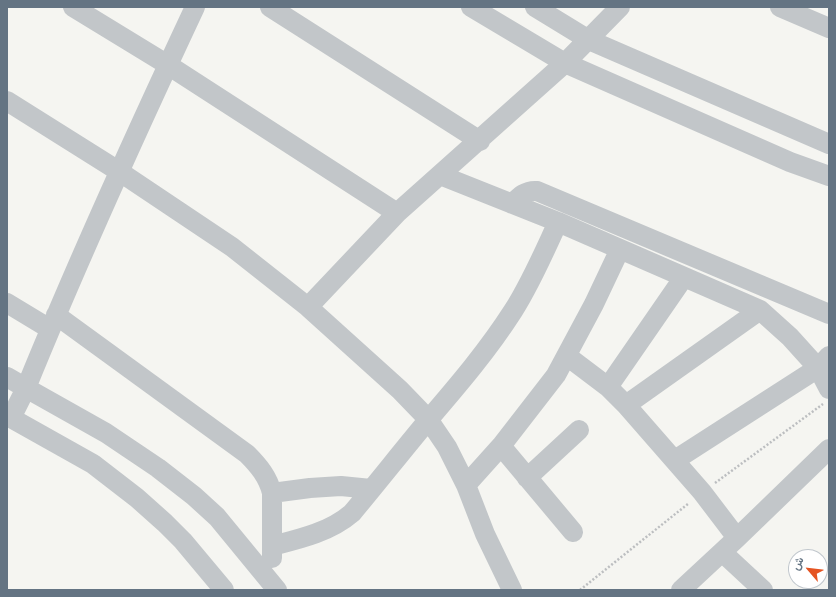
<!DOCTYPE html>
<meta charset="utf-8">
<style>
body{margin:0}
#map{position:relative;width:836px;height:597px;overflow:hidden;background:#f5f5f1;font-family:Figtree,Vazirmatn,sans-serif}
canvas{display:block}
.frame{position:absolute;inset:0;border:8px solid #647483;pointer-events:none}
.north{position:absolute;left:788px;top:549px;width:40px;height:40px;box-sizing:border-box;background:#fff;border:1px solid #c1c7cd;border-radius:50%;rotate:298deg;font-size:11px;font-weight:700;line-height:16px;text-align:center;color:#647483}
.north::after{content:'';display:block;margin:auto;width:14px;height:18px;background:#e55422;clip-path:polygon(50% 0,100% 100%,50% 72%,0 100%)}
</style>
<div id="map">
<canvas width="836" height="597"></canvas>
<div class="frame"></div>
<div class="north">ش</div>
</div>
<script>
const g = document.querySelector('canvas').getContext('2d');
g.lineJoin = 'round';
function trace(path, color, width, dash) { g.strokeStyle = color; g.lineWidth = width; g.lineCap = dash ? 'butt' : 'round'; g.setLineDash(dash || []); g.stroke(path); }
trace(new Path2D(`
 M715,483L823,404
 M580,590L689,503`), '#bcbec0', 2.5, [2, 2]);
trace(new Path2D(`
 M73,7L168,65L397,213
 M270,7L480,141
 M471,7L565,63L790,162L829,176
 M535,7L589,40L829,144
 M780,7L829,28
 M7,101L120,172L232,247L308,307L400,390L428,419L447,447L466,485L485,534L512,590
 M440,175L558,222L760,310L790,337L818,368L829,389
 M512,204C520,196 526,190 537,191L829,314
 M7,303L50,329
 M308,307L397,213L565,63L620,7
 M56,315L247,454C259,466 268,477 272,493V558
 M567,356L608,387L626,405L702,492L737,538
 M7,377L26,388C78,260 136,133 195,7
 M608,387L684,277
 M626,405L760,310
 M501,446L573,532
 M675,460L818,368L829,356
 M527,478L579,430
 M466,485L501,446L556,375L594,304L620,249
 M272,493L310,488L341,486L371,489
 M272,546C300,539 330,532 352,513C378,482 403,450 429,419C459,384 488,350 513,311C531,283 544,252 558,222
 M722,552L763,590
 M224,590L183,541L165,523L137,498L93,464L11,418L26,388L106,433L158,468L194,496L217,517L277,590
 M681,590L737,538L829,449`), '#c2c6c9', 20);
</script>
